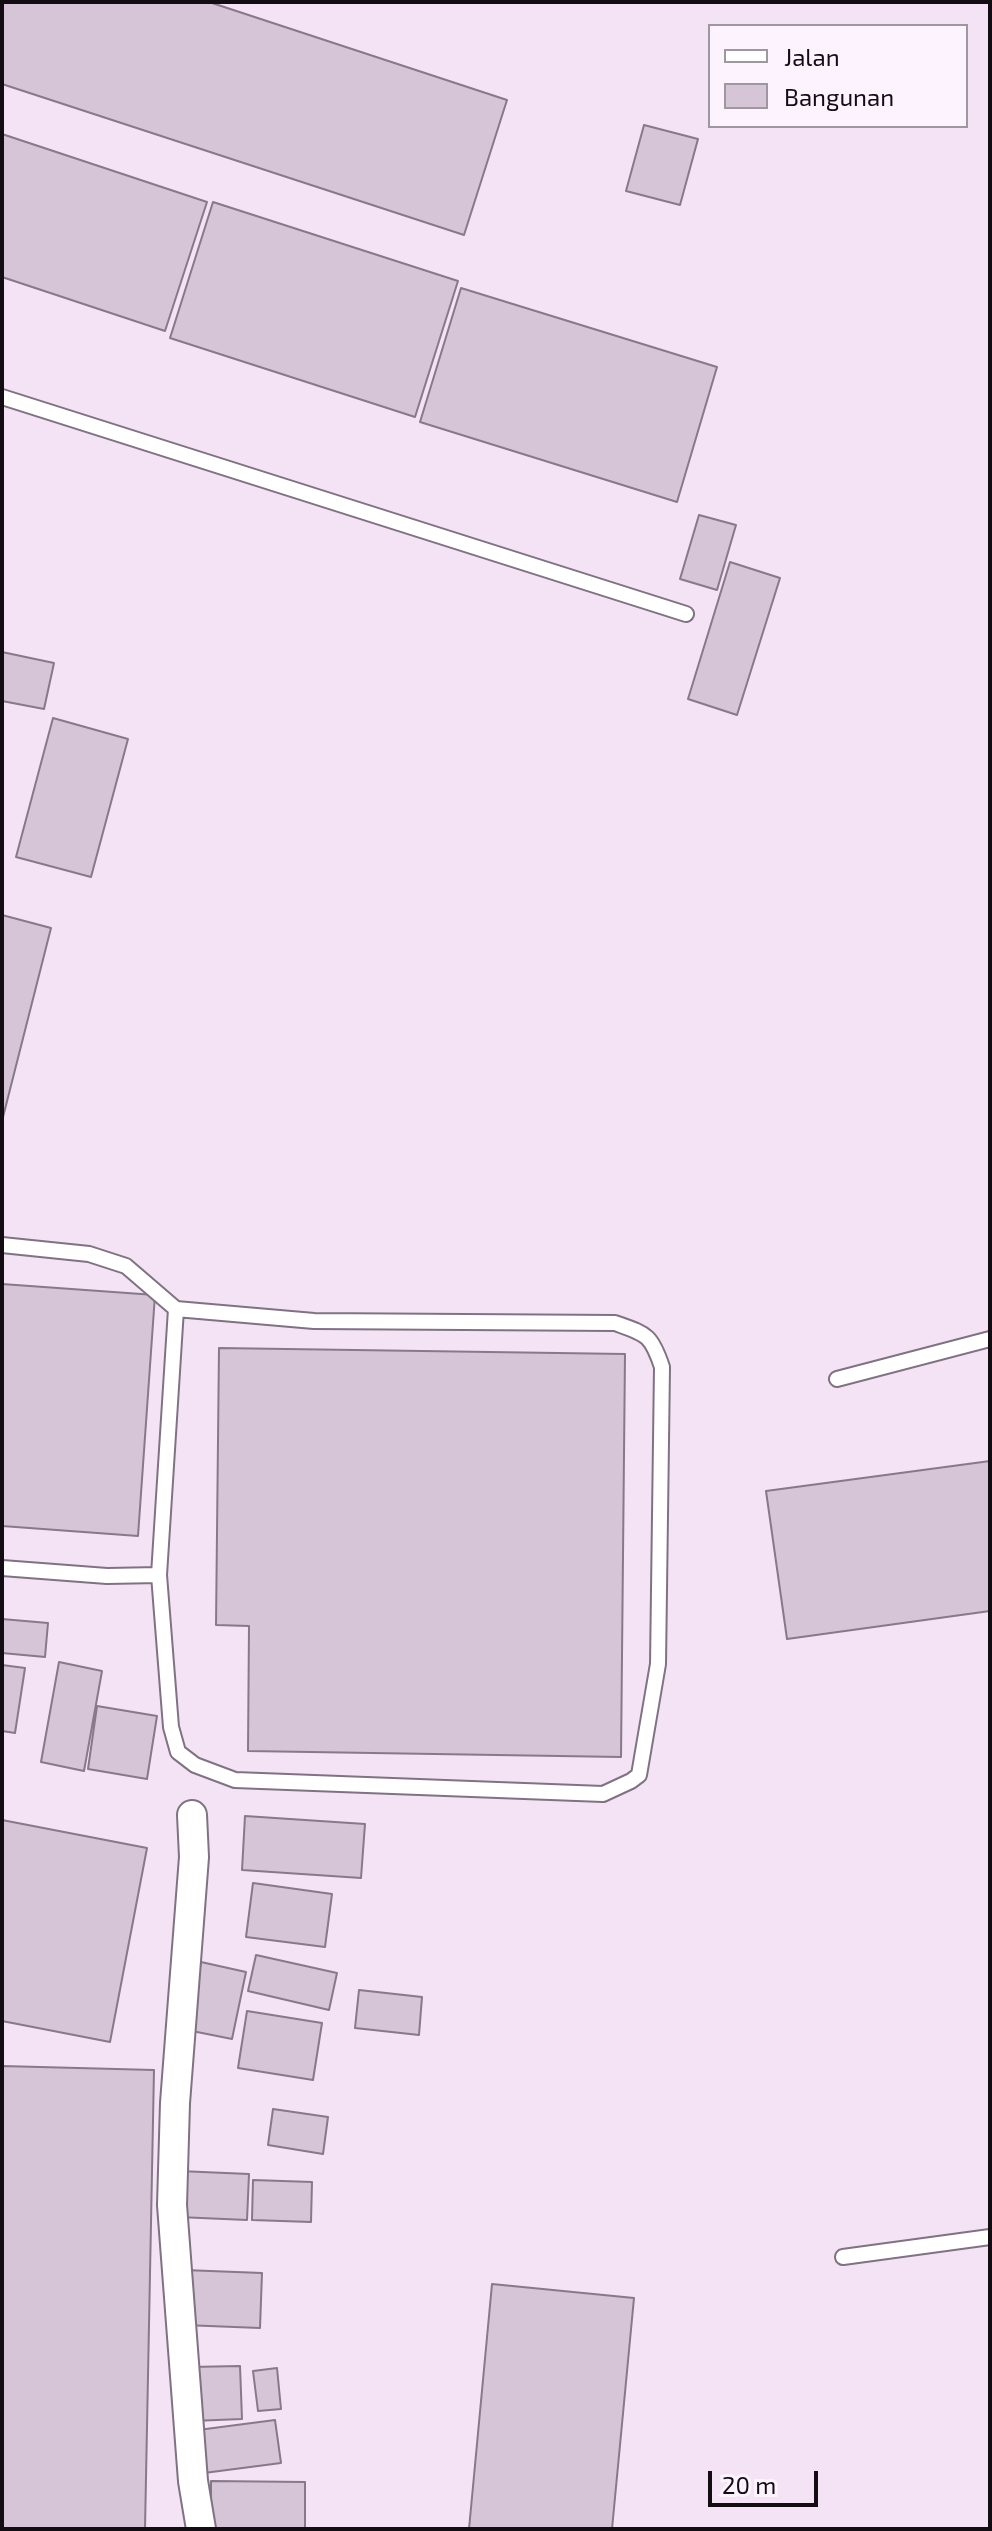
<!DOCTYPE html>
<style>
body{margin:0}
#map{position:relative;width:992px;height:2531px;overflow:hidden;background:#f3e3f5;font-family:"Exo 2",sans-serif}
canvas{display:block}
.frame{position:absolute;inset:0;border:4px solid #130d13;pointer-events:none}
.legend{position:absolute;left:708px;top:24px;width:260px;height:104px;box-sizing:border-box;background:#fdf3fe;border:2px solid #9f97a0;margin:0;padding:10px 14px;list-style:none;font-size:24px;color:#130d13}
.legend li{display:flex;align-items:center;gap:16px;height:40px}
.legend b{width:40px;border:2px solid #9f97a0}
.scale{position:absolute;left:708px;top:2471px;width:110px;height:36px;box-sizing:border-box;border:4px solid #130d13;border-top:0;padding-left:10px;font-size:24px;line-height:28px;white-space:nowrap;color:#130d13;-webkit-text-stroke:6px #fdf3fe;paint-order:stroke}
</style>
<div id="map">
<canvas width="992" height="2531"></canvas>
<div class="frame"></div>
<ul class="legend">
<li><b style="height:10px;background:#fff"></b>Jalan</li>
<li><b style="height:22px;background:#d5c5d7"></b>Bangunan</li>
</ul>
<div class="scale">20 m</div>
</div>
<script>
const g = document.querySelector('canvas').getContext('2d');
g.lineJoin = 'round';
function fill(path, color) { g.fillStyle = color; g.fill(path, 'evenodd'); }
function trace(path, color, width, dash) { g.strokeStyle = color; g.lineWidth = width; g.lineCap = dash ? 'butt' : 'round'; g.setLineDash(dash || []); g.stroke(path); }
const building = new Path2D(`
 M2,2H209L507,100L464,235L2,84Z
 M644,125L698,139L680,205L626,191Z
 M2,134L207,202L165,331L2,277Z
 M213,202L458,281L415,417L170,338Z
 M461,288L717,367L677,502L420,422Z
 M699,515L736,525L717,590L680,579Z
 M730,562L780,578L737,715L688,699Z
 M2,652L54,663L44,709L2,701Z
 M53,718L128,739L91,877L16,857Z
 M2,915L51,928L2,1121Z
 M2,1284L155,1295L138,1536L2,1526Z
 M219,1348L625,1354L621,1757L248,1751L249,1626L216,1625Z
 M990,1461V1611L787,1639L766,1491Z
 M2,1619L48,1623L45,1657L2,1653Z
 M59,1662L102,1671L84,1771L41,1762Z
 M2,1665L25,1668L15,1733L2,1731Z
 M97,1706L157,1716L147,1779L88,1769Z
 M245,1816L365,1824L361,1878L242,1870Z
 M2,1820L147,1848L110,2042L2,2021Z
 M253,1883L332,1894L325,1947L246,1937Z
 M256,1955L337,1973L329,2010L248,1991Z
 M201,1962L246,1972L232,2039L187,2030Z
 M359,1990L422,1997L419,2035L355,2028Z
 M247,2011L322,2023L313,2080L238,2068Z
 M2,2066L154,2070L145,2529H2Z
 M273,2109L328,2117L323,2154L268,2145Z
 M179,2171L249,2174L247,2220L178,2217Z
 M253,2180L312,2182L311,2222L252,2220Z
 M184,2270L262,2273L260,2328L183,2325Z
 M492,2284L634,2298L612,2529H469Z
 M240,2366L242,2419L192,2421L190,2367Z
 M277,2368L281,2409L258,2411L253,2371Z
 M275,2420L281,2463L204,2473L198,2430Z
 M211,2481L305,2482V2529H211Z`);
fill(building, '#d5c5d7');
trace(building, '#877989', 2);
const service = new Path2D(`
 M2,397L686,614
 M2,1245L89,1254L126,1266L176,1309
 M176,1309L314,1321L615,1323C646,1334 651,1334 662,1367L658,1664L639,1775L631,1781L603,1794L235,1780L195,1765L178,1752L171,1727L159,1575Z
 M837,1379L990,1339
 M2,1568L107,1576L159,1575
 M843,2257L990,2237`);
const minor = new Path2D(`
 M192,1815L194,1857L175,2103L172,2205L193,2481L201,2529`);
trace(service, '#807282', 18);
trace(minor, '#807282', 32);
trace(service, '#fff', 14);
trace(minor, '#fff', 28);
</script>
